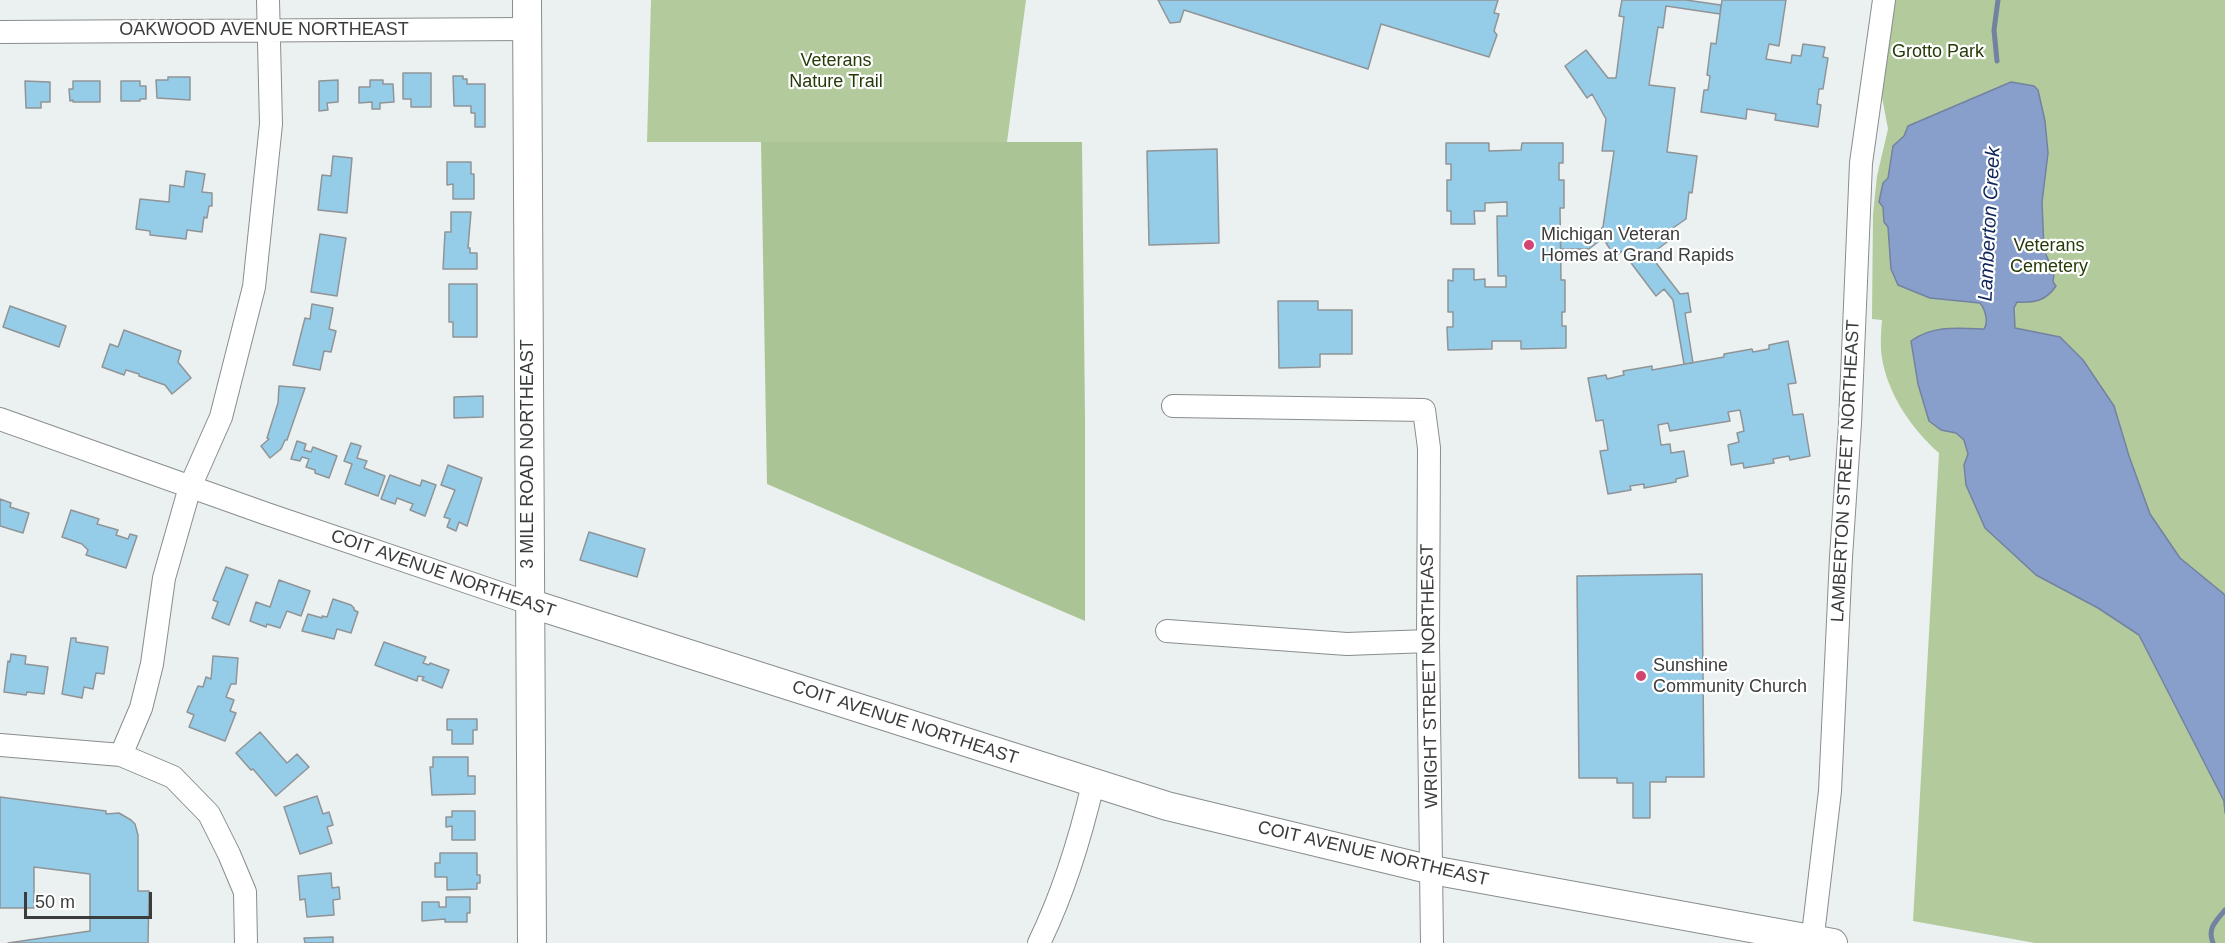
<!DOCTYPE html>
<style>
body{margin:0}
#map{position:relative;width:2225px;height:943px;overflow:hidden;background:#ebf1f1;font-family:Helvetica,sans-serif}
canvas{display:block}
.scale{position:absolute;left:24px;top:892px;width:128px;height:27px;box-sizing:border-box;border:3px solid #3b3d3d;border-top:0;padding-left:8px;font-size:18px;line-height:21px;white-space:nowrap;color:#3b3d3d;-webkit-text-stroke:4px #fff;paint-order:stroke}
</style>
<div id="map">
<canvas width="2225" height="943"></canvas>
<div class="scale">50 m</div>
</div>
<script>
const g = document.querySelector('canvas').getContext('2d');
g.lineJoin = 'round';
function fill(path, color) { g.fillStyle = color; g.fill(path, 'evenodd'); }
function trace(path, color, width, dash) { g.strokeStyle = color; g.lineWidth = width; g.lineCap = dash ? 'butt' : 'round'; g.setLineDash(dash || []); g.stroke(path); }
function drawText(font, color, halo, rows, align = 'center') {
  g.font = font + ' Helvetica,sans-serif'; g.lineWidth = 4.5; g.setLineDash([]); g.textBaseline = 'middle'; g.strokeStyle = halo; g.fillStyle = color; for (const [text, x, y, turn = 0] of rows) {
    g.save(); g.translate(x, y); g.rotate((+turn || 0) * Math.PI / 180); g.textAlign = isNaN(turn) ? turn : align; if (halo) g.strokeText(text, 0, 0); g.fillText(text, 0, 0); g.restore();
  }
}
fill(new Path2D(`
 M651,0H1026L1007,142H647Z
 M1895,0H2225V943H2035L1913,921L1939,453C1912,429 1888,395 1882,358C1880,345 1881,332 1882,320L1872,319L1873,214L1877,176L1888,129L1881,92Z`), '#b2ca9c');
fill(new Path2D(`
 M761,142H1082L1085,418V621L767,484Z`), '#abc495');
const water = new Path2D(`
 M2011,82L2034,86L2038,90L2045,121L2048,153L2042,202L2044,250L2054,273L2053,282L2056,286C2046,301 2034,303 2017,302L2014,308L2015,328L2060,337L2083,360L2114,406L2129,456L2150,514L2180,558L2225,595V813L2224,801L2139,635L2098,608L2036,575L1985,528L1966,485L1964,465L1968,454L1964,440L1956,433L1941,430L1929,421L1918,384L1911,341C1933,325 1958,328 1984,329C1989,322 1985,309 1980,303L1930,298L1898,285L1891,269L1888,227L1884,222L1883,207L1879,202L1883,183L1888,178L1893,146L1904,136L1908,126Z`);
fill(water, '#899fcb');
trace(water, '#7282a0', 1.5);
trace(new Path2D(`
 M1997,61L1994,30L1998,0
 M2213,943C2207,928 2216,921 2225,910`), '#7282a0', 5);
const building = new Path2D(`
 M1158,0H1498L1494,13L1499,14L1494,31L1497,35L1489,57L1381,24L1368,69L1184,10L1180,22L1170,23Z
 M1622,0H1686L1721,5L1720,14L1666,6L1663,28L1658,27L1649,85L1675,88L1667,152L1697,156L1692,193L1689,192L1686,219L1670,230L1675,236L1650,255L1680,294L1688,293L1691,312L1685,313L1693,363L1684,364L1673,300L1664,289L1656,296L1622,251L1615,257L1603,238L1589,249H1561L1560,240H1585L1603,227L1614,151H1602L1606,119L1592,94L1587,98L1565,66L1586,50L1608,78H1616L1624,17L1619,16Z
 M1722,0H1786L1779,46L1769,44L1766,59L1791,63L1792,55L1801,56L1803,44L1825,47L1823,57L1828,58L1823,89H1819L1817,104L1821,105L1818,127L1775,120L1776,114L1747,109L1746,119L1701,112L1704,90H1708L1710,76L1707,75L1711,43L1716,44Z
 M403,73H431V107H411V99H403Z
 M453,76H463V79H467V84H485V127H475V113H471V106H454Z
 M168,77H190V100L157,98L156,80H168Z
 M338,80V102L327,103L328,110L319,111V81Z
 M370,80H383V84H393L394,102L380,103V109H372V102L359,103V87H370Z
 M25,81L50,82V102H41V108H26Z
 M73,81H100V102H73V100L70,101L69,89H73Z
 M121,81H140V86H146V99H140V101H121Z
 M1446,143H1489V151L1521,150L1522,143H1563V163H1559V180H1564V208H1560L1561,280H1565V312H1562V326H1566V348L1521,349V341H1492V349L1448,350L1447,327H1453V312H1448V280L1453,281V269H1474V280L1485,279V287H1506V276H1498L1497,216H1507V202L1485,203V211H1474L1475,224H1451V211H1447V180H1451V164H1446Z
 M1217,149L1219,243L1149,245L1147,151Z
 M333,156L352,158L347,213L318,210L322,175L331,176Z
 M447,162H471V174H474V199H453V184L447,185Z
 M186,171L205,174L202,192L212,193V206H209L207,218L204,217L202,232L187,230L186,239L150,235V231L136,229L140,199L169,202L170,185L184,187Z
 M451,212H471L468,248H470V253H477V269H443L445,232H451Z
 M320,234L346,238L337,296L311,292Z
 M449,284H477V337H453V322H449Z
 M1278,301H1318V310H1352V354H1320V367L1279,368Z
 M312,304L333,308L329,329L336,331L331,352L324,351L320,370L293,365L305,318L310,319Z
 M10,306L66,326L59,347L3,327Z
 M124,330L181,351L178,362L191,378L172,394L165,385L139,376V374L126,370L124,375L102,367L110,344L118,347Z
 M1788,341L1796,383L1788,384L1793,415L1803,414L1810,456L1790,460L1789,456L1773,459L1774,463L1744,468L1743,463L1731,465L1728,445L1739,442L1737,433L1744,431L1740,410L1728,412L1730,421L1670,431L1668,423L1658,425L1661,445L1670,444L1671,453L1684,451L1688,476L1676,479V482L1644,488V484L1630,486L1631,490L1608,494L1600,451L1608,450L1603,420L1596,421L1588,378L1606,375L1607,379L1624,375L1623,371L1652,366V370L1724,357V354L1752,349L1753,352L1769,349V345Z
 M279,386L305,388L287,440H285L281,449L270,458L261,446L269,439L267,438L278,403Z
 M483,396V417L454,418V397Z
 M297,441L306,444L304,450L311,452L313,447L337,456L329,478L315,473V470L306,467L309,459L302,457L300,461L291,459Z
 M351,443L361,446L357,458L367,461L364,468L385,476L378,496L345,484L352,464L344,461Z
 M448,465L482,478L467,526L459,522L456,531L447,527L450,519L444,517L455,490L441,485Z
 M390,475L420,486L422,480L436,485L425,516L410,510L413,504L397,498L395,504L381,499Z
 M0,499L11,503L10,507L29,513L23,533L0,526Z
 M71,510L99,519L97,524L118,530L116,535L128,539L130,534L137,536L126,568L86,555L88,550L82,544L62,537Z
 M589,532L645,549L637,577L580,560Z
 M226,567L248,575L229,625L212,618L218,602L213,600Z
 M1702,574L1704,777H1666V782H1650V818H1633V783H1617V778H1579L1577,576Z
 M279,580L310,591L301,616L287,611L280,628L267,624L266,627L250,621L256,602L270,607Z
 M333,599L351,605L354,608V610L358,612L351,633L337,629L334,639L302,631L308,614L322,618V616L327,617Z
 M71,638H76V642L108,647L104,674L96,673L93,689L84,687L82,698L62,694Z
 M384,642L426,657L423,663L429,665L430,663L449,670L442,688L422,680L424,677L418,676L417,681L375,665Z
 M11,654L26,656L25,664L48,667L44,694L27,692L26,695L4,692L8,661L10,662Z
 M213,656L238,658L236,684H231L226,697L234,700L230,711L236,713L225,741L189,727L194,715L187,712L198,686L203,687L206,677L211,679Z
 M447,719H477V730H473V744H452V730H447Z
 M260,732L287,763L297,754L309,767L276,796L253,769L251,770L236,753Z
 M433,757H468V776H475V794L432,795L430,767H433Z
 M317,796L323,814L329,812L333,825L327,827L332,843L300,854L284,807Z
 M0,797L106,811V814L119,813L131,820L135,824L138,835V891H149L148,943H8L90,931V874L34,867V908H0Z
 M452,811H475V840H452V826L446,827V817H452Z
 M440,853H477V875H480V883H477V889L447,890V877H435V863H440Z
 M331,873L332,888L339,887L340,899L333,900L334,915L307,917L305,899L300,900L298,876Z
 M446,897H470V913H467V922H445V919L422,921V902H439V907H446Z
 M333,937V943H305L304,938Z`);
fill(building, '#95cce8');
trace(building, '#909497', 1.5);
const minor = new Path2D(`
 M0,32L527,29
 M1173,406L1424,410L1429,448L1428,641L1432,943
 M0,419L267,514L529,603
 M1167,631L1347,644L1428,641
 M0,745L121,755L173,777L209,814L229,854L245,892L246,943
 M121,755L141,708L152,664L164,578L190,487L221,417L254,287L271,124L268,0
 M1039,943C1064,892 1080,839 1093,784
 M1812,943L1830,791L1841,557L1850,423L1861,163L1884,0`);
const major = new Path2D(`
 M527,0L532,943
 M529,603L1167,806L1432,870L1833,943`);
trace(minor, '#888d8d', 24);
trace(major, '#888d8d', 30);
trace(minor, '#fff', 22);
trace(major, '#fff', 28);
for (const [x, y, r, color] of [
 [1529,245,6,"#d24573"],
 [1641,676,6,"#d24573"]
]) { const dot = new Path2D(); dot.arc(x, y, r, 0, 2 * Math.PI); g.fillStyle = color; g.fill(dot); trace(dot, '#fff', 2); }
drawText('18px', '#3b3d3d', '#fff', [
 ["OAKWOOD AVENUE NORTHEAST",264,30],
 ["3 MILE ROAD NORTHEAST",528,454,-90],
 ["LAMBERTON STREET NORTHEAST",1846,471,-87],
 ["COIT AVENUE NORTHEAST",443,574,19],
 ["WRIGHT STREET NORTHEAST",1430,676,-91],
 ["COIT AVENUE NORTHEAST",905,723,18],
 ["COIT AVENUE NORTHEAST",1373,854,13]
]);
drawText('18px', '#253b08', '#fff', [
 ["Grotto Park",1938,52],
 ["Veterans",836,61],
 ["Nature Trail",836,82],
 ["Veterans",2049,246],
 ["Cemetery",2049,267]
]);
drawText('18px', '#3b3d3d', '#fff', [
 ["Michigan Veteran",1541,235],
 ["Homes at Grand Rapids",1541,256],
 ["Sunshine",1653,666],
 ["Community Church",1653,687]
], 'left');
drawText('italic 20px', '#10265b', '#fff', [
 ["Lamberton Creek",1990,224,-87]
]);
</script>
